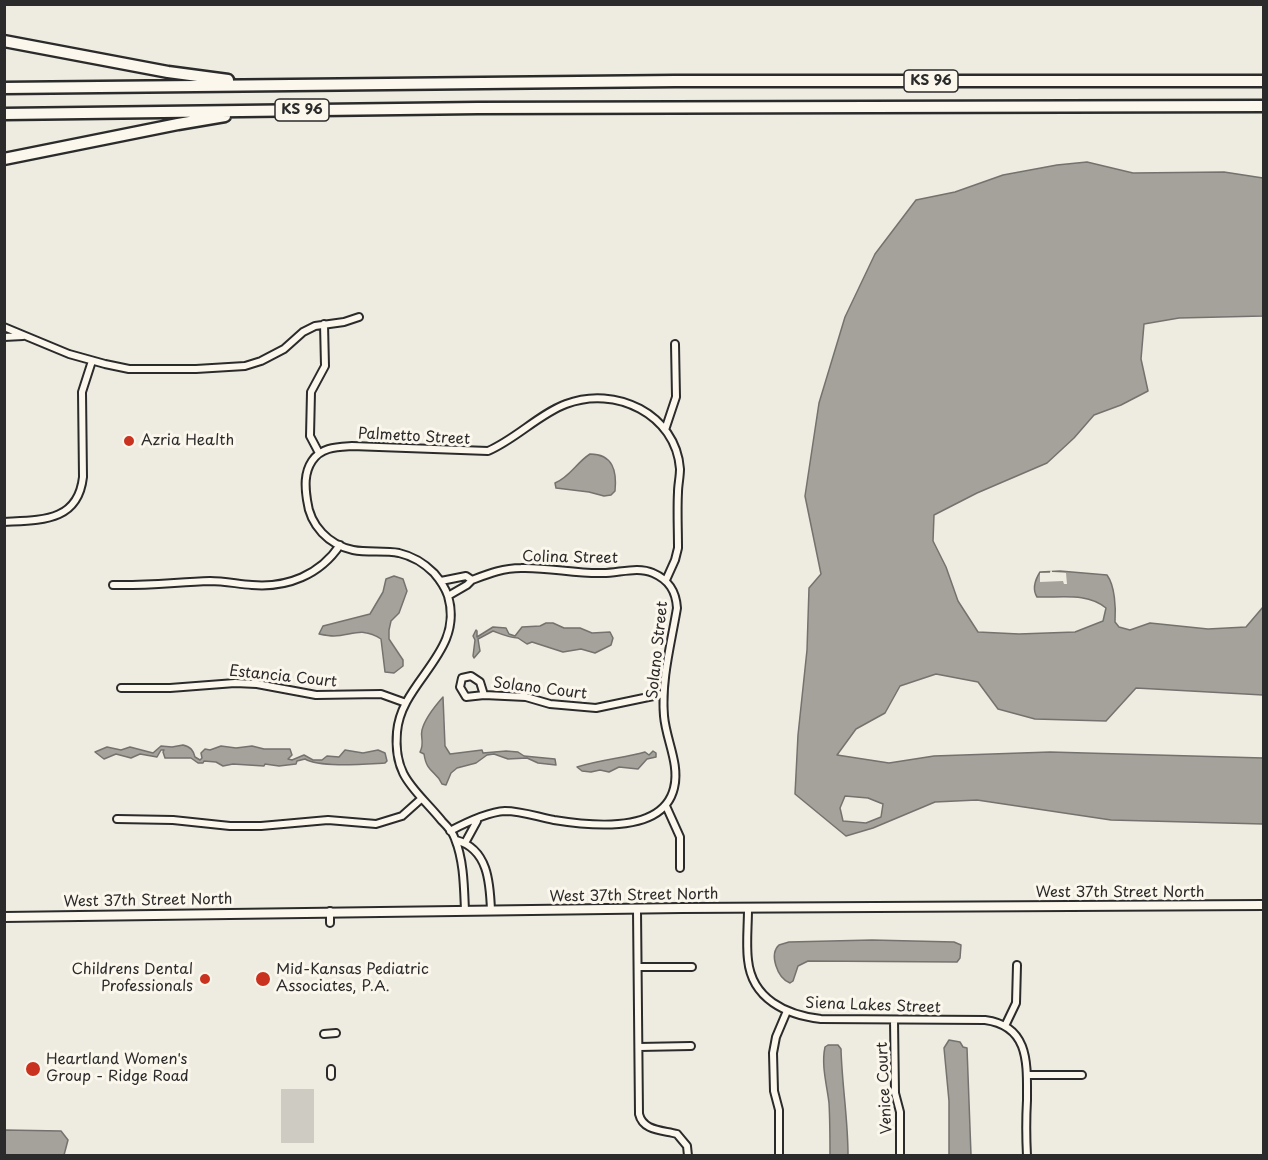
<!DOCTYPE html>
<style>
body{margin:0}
#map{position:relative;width:1268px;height:1160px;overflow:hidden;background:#eeebe0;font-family:"Playpen Sans",sans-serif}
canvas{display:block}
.frame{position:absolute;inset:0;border:6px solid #2b2b2b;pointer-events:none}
</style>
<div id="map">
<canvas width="1268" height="1160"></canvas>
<div class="frame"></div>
</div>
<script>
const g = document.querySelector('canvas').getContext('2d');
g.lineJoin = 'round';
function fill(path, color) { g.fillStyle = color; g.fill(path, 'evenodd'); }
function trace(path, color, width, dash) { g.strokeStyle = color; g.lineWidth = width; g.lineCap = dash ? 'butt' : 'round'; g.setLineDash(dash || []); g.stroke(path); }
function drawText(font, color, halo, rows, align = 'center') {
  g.font = font + ' "Playpen Sans",sans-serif'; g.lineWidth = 6; g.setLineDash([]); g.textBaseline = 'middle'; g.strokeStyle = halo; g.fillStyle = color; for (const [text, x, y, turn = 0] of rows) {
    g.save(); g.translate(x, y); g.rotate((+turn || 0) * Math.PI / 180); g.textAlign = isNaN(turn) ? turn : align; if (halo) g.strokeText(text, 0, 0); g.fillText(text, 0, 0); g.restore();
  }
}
fill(new Path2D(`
 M281,1089H314V1143H281Z`), '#cecbc2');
const water = new Path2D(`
 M1087,162L1133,173L1224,172L1263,178V316L1179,318L1144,324L1141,359L1148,391L1121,405L1094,415L1074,438L1047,463L977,493L934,515L933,541L946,567L958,601L978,632L1019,634L1075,632L1103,621L1106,608C1087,592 1060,598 1037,597C1032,589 1035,580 1040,572L1060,571L1107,575C1115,586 1116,608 1115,622L1119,627L1130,630L1150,623L1208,629L1246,627L1263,607V695L1136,688L1106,721L1035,719L998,709L978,682L936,674L900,686L885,713L856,729L837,755L889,763L934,756L1050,752L1263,758V824L1111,820L977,800L935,802L873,828L846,836L795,794L798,735L807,650L809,588L821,574L805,496L819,403L845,317L875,254L916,200L955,192L1003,175L1057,165ZM845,796L868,798L883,804L881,817L866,823L843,821L840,808Z
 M590,454C613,454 617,471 615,491L611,495L604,496L589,492L556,488L555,483C570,477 576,463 590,454Z
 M394,576L403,579L407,591L399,613L391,621L389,630V639L403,660V666L394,673L385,672L381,639C362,626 351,636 334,636C329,636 324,635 319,634L323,626L370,614L383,592L386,579Z
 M546,623H553L564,628H580L592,633L610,632L613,638L611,645L595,653L581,649L563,652L532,642L527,644L518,638C510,638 501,634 493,631L478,639L480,651L474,658L473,656L475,640L473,636L476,630L477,631V637L493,627L506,628L509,634L515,636L522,627L540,626Z
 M443,697L445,746L450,754L482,750L483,753L506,751L518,752L524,756L555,759L556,765L538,763L527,758L508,759L494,754L487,755L476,763L457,768L451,773L446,785L442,784C436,770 427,774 424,754L420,752C425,742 420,738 422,730C425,718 435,706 443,697Z
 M183,745C191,747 193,750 195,757L200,760L202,758L201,753L205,749L210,750L221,746L236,748L252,746L264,749H290L292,755L288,759L292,760L304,755L313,760H322L327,756L339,757L345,750L363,753L378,750L385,753L387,761L385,763C366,764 320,768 305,759L297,761L296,764L279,766L265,764L264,766L233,764L223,766L216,762L204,761L203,763H198L191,758H165L163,752L164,750H161L157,757L140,754L131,758L116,754L104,759L95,752L107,747L121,750L130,747L153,753L161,746L172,747Z
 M653,751L656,753V757L647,759L638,769L619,767L609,772L600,770L591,772L582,771L577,767C599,760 623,758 645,752L649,755Z
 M872,940L954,942L961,945L960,958L957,962L808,961L798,966L793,981L790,983C777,978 769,954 779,945L789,942Z
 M949,1040L960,1042L963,1047L967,1048L971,1155H949V1101L944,1048Z
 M828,1045H838L841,1049C842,1085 848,1119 848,1155H830C830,1138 830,1121 829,1103C827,1085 821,1066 825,1047Z
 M5,1130L61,1131L68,1140L64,1155H5Z`);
fill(water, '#a4a29a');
trace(water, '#74726e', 1.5);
fill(new Path2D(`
 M1051,568L1052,572L1066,573L1067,584H1064L1063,581L1040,582V573H1050Z`), '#eeebe0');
const minor = new Path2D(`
 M4,327L69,354L105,364L129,369H196L245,366L261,361L284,349L303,332L315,326L344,322L359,317
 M4,337L23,336
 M665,430L676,397L675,344
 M319,453L310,436L311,392L325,366L324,324
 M4,522C41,520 78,522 83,477L82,392L92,361
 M441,581L466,576L472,580L467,585L448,596
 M113,585C146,586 178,582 210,581C224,581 238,584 252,585C287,588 320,575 340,545
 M121,688H170L235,683L257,684L316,695L381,694L406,703
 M484,695L466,697L460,687L462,678L471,676L480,682L484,695L526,697L550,704L596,708L663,694
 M666,806L680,837V868
 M117,819L173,820L230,826H261L328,820L376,824L402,816L421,799
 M450,831C465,823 488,812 505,811C521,811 538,817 554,820C591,826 663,834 674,788C680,764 666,740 664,716C661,680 671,644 677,608C676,591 669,580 653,573C638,566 619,573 603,573C576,574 548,567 521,568C503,568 488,574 472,580
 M456,840C488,849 490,882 491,911
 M465,843L477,821
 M748,909C748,926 746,944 748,960C752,999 786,1015 821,1019L985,1020C1030,1026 1027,1064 1027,1100C1026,1118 1026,1137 1027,1156
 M637,910L639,1114C643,1131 662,1130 677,1134L687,1146L688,1156
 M330,911V923
 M465,911C464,888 464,861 455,839C453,832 447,826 442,821C416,789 393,778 397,732C401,681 465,653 448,596C445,587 440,580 434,573C424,563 412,556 399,553C384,550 368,553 353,550C329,545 310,526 307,500C305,487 304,473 312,461C321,447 337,447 352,446L488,451C516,439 539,414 566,404C615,385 676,414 680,469C680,477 678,485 678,492C677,511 678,529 678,548L675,560L666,580
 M639,967H692
 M894,1020L895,1093L900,1112V1156
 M1005,1026L1016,1003L1017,965
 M324,1034L336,1033
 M639,1047L691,1046
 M331,1069V1076
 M1027,1075H1082
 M779,1156V1110L774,1091L773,1053L776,1037L787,1011`);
const tertiary = new Path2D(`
 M4,917L682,908L1264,905`);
const motorway = new Path2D(`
 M4,41L168,72L228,80
 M4,88L675,81H1264
 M4,114L478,108L1264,106
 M4,159L178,124L225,116`);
trace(minor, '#2b2b2b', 10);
trace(tertiary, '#2b2b2b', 12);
trace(motorway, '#2b2b2b', 15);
trace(minor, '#fbf7ec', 6);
trace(tertiary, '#fbf7ec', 8);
trace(motorway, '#fbf7ec', 10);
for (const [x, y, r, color] of [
 [129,441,6,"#c8321e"],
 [205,979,6,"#c8321e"],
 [263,979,8,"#c8321e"],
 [33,1069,8,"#c8321e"]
]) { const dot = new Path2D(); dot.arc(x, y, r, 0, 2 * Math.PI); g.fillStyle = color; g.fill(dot); trace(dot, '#fbf7ec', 2); }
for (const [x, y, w] of [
 [931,81,54],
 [302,110,54]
]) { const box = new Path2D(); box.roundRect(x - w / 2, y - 11, w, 22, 4.5); g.fillStyle = '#fbf7ec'; g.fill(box); trace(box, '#2b2b2b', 1.5); }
drawText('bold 14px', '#2b2b2b', null, [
 ["KS 96",931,81],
 ["KS 96",302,110]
]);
drawText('15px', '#2b2b2b', '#fbf7ec', [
 ["Palmetto Street",414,437,3],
 ["Colina Street",570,558,1],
 ["Solano Street",658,650,-84],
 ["Estancia Court",283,677,6],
 ["Solano Court",540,689,7],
 ["West 37th Street North",1120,893],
 ["West 37th Street North",634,896,-1],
 ["West 37th Street North",148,901,-1],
 ["Siena Lakes Street",873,1006,2],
 ["Venice Court",885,1088,-93]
]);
drawText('15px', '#2b2b2b', '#fbf7ec', [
 ["Azria Health",141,441],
 ["Childrens Dental",193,970,"right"],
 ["Professionals",193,987,"right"],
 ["Mid-Kansas Pediatric",276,970],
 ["Associates, P.A.",276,987],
 ["Heartland Women's",46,1060],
 ["Group - Ridge Road",46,1077]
], 'left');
</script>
